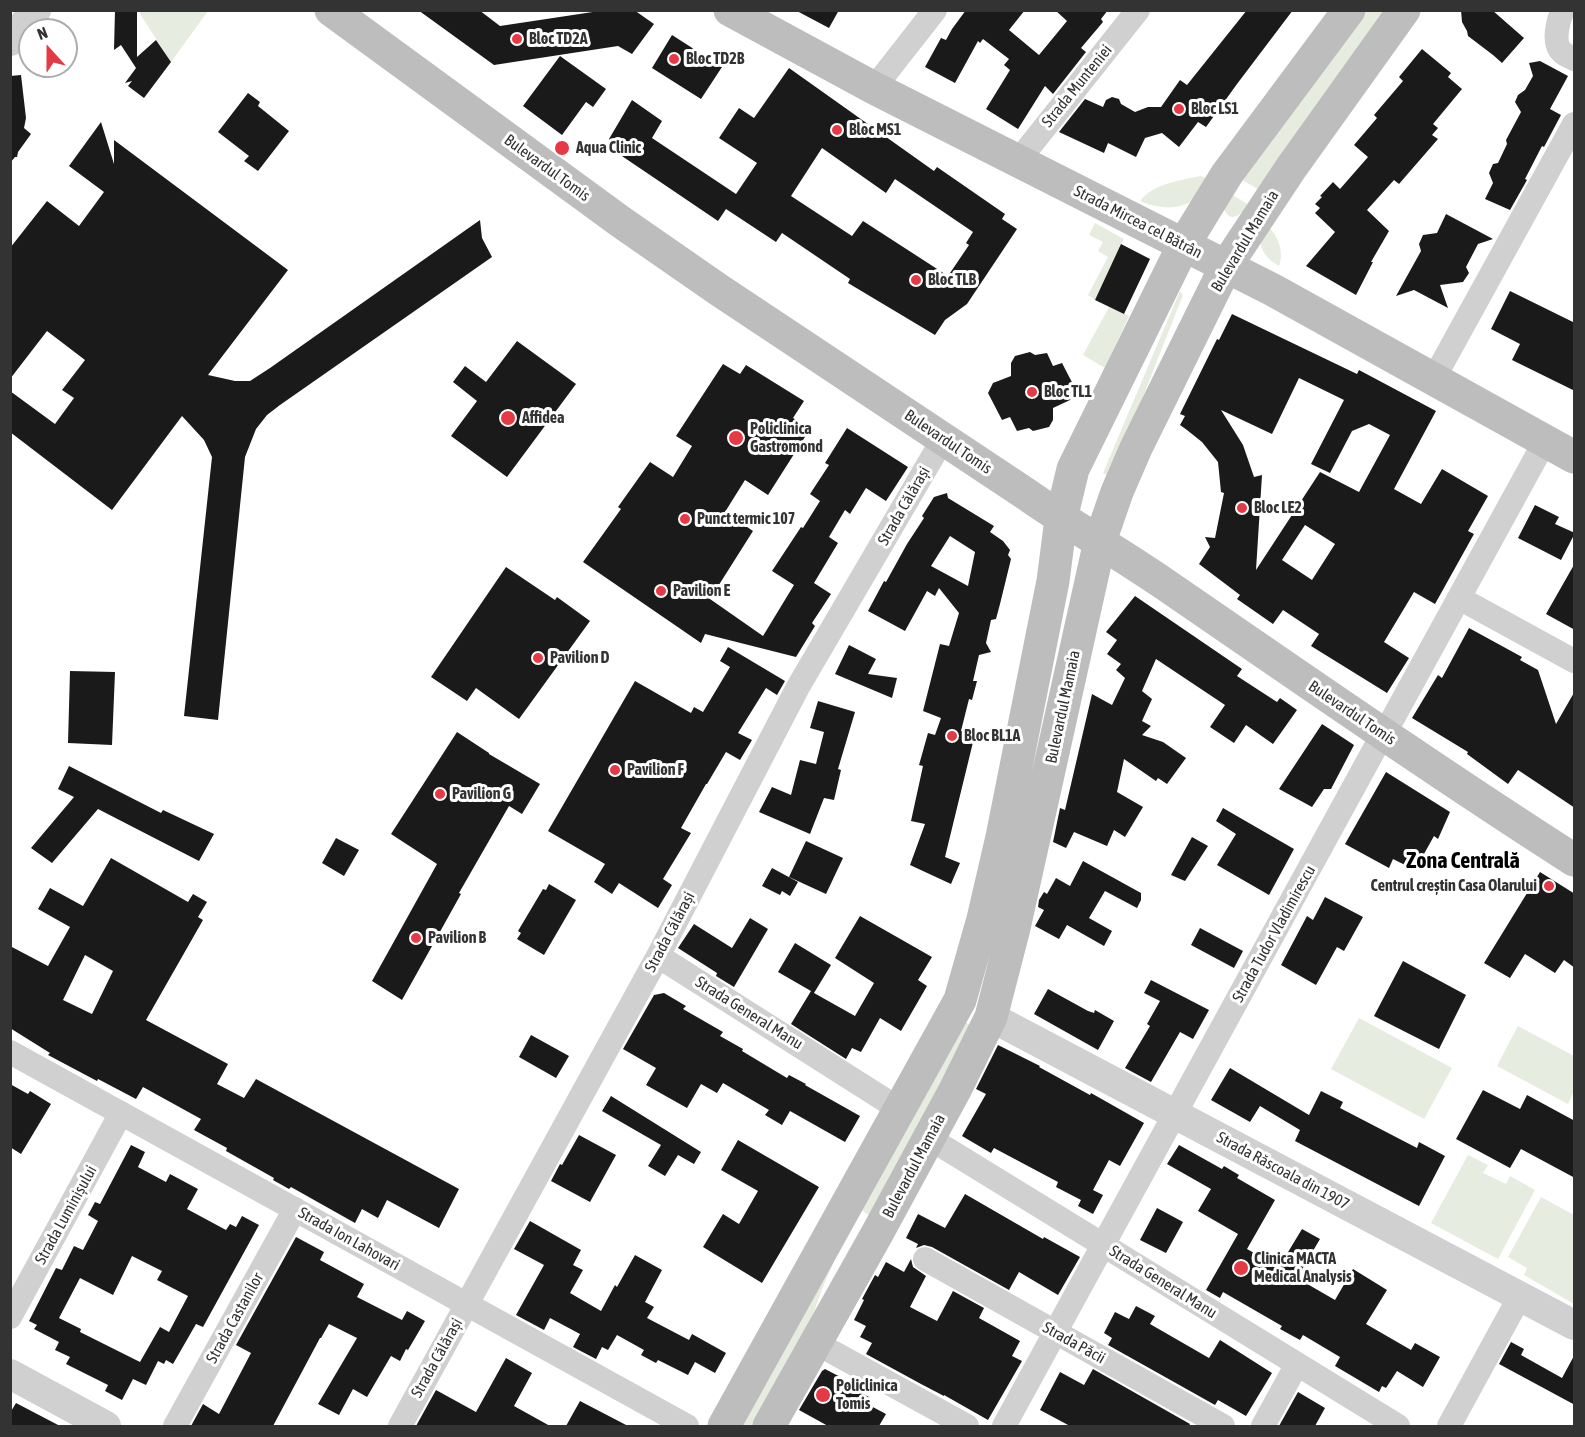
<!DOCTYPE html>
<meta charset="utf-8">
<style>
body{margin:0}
#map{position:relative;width:1585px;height:1437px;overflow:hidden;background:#fff;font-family:"Asap Condensed",sans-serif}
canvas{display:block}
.frame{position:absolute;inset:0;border:12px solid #333;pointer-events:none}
.north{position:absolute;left:18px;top:18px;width:60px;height:60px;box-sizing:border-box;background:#fff;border:2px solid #adadad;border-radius:50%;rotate:339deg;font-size:16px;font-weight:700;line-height:24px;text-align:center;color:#333}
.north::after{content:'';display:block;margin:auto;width:21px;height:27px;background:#e63946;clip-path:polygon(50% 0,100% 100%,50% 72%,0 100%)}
</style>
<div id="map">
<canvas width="1585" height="1437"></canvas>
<div class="frame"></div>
<div class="north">N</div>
</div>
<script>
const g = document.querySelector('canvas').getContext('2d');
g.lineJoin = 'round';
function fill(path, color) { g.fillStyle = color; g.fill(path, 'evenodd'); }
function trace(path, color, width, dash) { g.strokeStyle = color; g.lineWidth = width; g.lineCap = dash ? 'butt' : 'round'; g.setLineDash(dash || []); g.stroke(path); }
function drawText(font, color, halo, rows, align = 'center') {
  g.font = font + ' "Asap Condensed",sans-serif'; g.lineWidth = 6; g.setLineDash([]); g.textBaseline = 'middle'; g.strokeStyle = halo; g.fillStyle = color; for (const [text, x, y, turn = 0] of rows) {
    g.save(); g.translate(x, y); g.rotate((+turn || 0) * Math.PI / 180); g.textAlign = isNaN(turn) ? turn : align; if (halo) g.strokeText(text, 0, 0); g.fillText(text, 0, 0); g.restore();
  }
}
fill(new Path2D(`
 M140,10L208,11L171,62L140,14Z
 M1365,11H1389L1259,190L1241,179Z
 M1200,176L1207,178C1204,184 1202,191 1198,195C1184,212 1158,209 1140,201C1154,183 1179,181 1200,176Z
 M1231,194L1249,205C1242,213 1231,225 1224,209Z
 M1095,223L1124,239L1095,300L1088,295L1108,257L1098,251L1103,242L1089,235Z
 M1264,224C1277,231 1285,252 1279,266C1264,257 1262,251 1258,235Z
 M1180,291L1183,295L1112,475L1109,476L1103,473Z
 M1109,307L1129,316L1105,368L1083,355Z
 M1359,1018L1452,1068L1424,1119L1331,1069Z
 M962,1020L976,1029L872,1217L857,1207Z
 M1518,1026L1574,1056V1091L1568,1104L1497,1066Z
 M1468,1155L1488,1165L1483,1173L1506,1184L1510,1176L1535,1190L1498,1259L1431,1223Z
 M1541,1197L1574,1215V1304L1524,1275L1527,1268L1508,1257Z
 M851,1222L822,1289L801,1350L759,1426H740Z`), '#e6ecdf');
fill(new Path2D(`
 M115,10H137V57L156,40L171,62L144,98L128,86L132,81L125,83L136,68L121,45L114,50Z
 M418,10H479L500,26L606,10H634L654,24L632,54L618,46L494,65Z
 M795,10H839L829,28Z
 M966,10H1025L1009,30L1039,55L1067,21L1055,10H1108L1101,19L1103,22L1081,48L1086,52L1053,94L1045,86L1018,129L986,109L1010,70L1004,65L1009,59L983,39L980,43L978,41L955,83L925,67L941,38L946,40L952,29Z
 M1247,10H1293L1237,84L1206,127L1198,122L1179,147L1162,133L1145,138L1136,157L1108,143L1104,153L1059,132L1085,99L1103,107L1106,100L1112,97L1119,99L1121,104L1135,112L1148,107H1161L1180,80L1187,85Z
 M1461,10H1492L1524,38L1502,63L1493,55L1468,36L1467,31L1462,22Z
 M672,35L722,67L701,99L652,68Z
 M1422,49L1451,73L1448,77L1462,89L1433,124L1438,128L1432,135L1438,139L1399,184L1394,180L1367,210L1389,231L1371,262H1373L1356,295L1306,266L1335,232L1315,213L1320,208L1315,204L1322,197L1320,196L1333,182L1340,189L1368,157L1354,145L1377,118L1374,115L1403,81L1399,77Z
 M560,56L606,89L593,107L586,102L562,135L523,106Z
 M1540,61L1568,76L1550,109L1561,115L1544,147L1542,146L1525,179L1527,180L1510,210L1485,199L1493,183L1489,173L1493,164L1498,163L1507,144L1506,140L1521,112L1515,102L1518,95L1525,90L1533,76L1529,63Z
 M789,68L934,171L937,167L1005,214L1002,219L1017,229L967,304L945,320L935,335L848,283L850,279L782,233L776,242L726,209L718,221L613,150L609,139L632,100L662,121L652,138L736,194L757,163L719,138L739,108L754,118ZM822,148L886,193L895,179L973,232L966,243L969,245L948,276L863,221L852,236L791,196Z
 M21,75L26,118L24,128L31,134L18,152L17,157H15L10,163V76Z
 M248,93L260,102L258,106L289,131L258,171L244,161L249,156L218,132Z
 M101,122L114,164V140L288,270L208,375L235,381H250L270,368L480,220L482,238L492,257L280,405L267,415L256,429L245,457L218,720L184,716L212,457L204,440L182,416L112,510L10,432V391L55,424L74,398L62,390L85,360L47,331L10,379V248L47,201L79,226L104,192L69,166Z
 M1446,214L1493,239L1478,244L1466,267L1469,273L1463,282L1440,285L1448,308L1414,290L1396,296L1421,251L1419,244L1423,235L1437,233Z
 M1121,244L1150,259L1124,314L1095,300Z
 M1510,291L1575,323V391L1512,360L1520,344L1491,329Z
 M1232,314L1357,374L1359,370L1436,411L1394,489L1421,504L1442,469L1488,496L1468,531L1474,534L1435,604L1414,592L1384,642L1409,658L1387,693L1311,646L1319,634L1283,610L1273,624L1237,599L1240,595L1199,564L1210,547L1205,537L1215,538L1224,493L1221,492L1218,462L1202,442L1187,430L1180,425L1185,416L1180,414L1217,339L1219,340ZM1299,378L1344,400L1311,464L1330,473L1352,431L1369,424L1390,435L1359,492L1320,472L1256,570L1262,475L1254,477L1243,445L1221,410L1272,434ZM1305,525L1335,544L1312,580L1282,560Z
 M517,341L576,384L507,477L451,436L477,401L453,382L465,366L486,382Z
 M1030,352L1035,355L1047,353L1053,366L1062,363L1076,390L1070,400L1053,408V420L1049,427L1033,431L1029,428L1017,431L1010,417L1002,420L988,393L993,383L1011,376V363L1015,356Z
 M723,364L740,374L746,365L804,401L793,418L810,429L768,495L745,480L725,512L753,531L710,599L763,636L794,585L772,571L801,527L803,528L820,501L810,494L829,465L825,463L847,428L908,467L886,501L866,488L850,514L845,510L829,537L838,543L814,583L831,594L812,623L815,626L796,657L705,634L701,643L583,562L621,509L618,507L650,462L673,477L692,446L676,436Z
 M947,493L948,498L994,526L990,532L1003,541L1010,550L1008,555L1011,559L1000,604L996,619L991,620L986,643L991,652L979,655L973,681H977L972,700L969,699L961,731L975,734L945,857L960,863L951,884L910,865L925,824L911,821L923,766L919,765L928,733L935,735L941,718L923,711L940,644L949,646L959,613L939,588L935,596L927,591L905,631L868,611L884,581L886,582L907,544L924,518L922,516L934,497ZM950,536L975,552L968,586L931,566Z
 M1535,505L1559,517L1555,524L1575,533L1561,560L1518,538Z
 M1575,563V630L1546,614Z
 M506,567L555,600L557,597L590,621L519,719L476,688L467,701L431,677Z
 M1135,596L1242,669L1237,676L1277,702L1280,698L1297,710L1273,744L1246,725L1234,743L1210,727L1225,705L1156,659L1142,691L1152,699L1142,721L1151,726L1142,735L1163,742L1186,758L1167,784L1158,778L1156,781L1124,759L1117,792L1143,807L1125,837L1114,830L1107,846L1074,832L1066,848L1053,842L1060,808L1065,810L1092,694L1112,705L1125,678L1116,670L1121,664L1107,654L1117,640L1106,632Z
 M1469,628L1522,657L1520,660L1538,670L1556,724L1575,691V808L1518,770L1508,784L1467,754L1468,752L1412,718L1438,675L1442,678Z
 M849,645L876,659L868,674L897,678L892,698L835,674Z
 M728,647L785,681L777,695L766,688L738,733L752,740L740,760L726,752L707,784H706L681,828L691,833L663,879L672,885L658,908L619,883L612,894L594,882L605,864L548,831L635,681L691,713L694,707L703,712L730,667L720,661Z
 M70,671L115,672L112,745L68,743Z
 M818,701L855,712L838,769L841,770L834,800L824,798L810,834L759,812L772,787L791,795L800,760L816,764L824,732L810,728Z
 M1322,724L1354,745L1331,789H1324L1312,807L1279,789Z
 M457,732L489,753V754L540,784L522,814L509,806L459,893L461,894L402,1000L372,981L437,864L391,834Z
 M69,766L161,813L163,810L214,834L199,861L98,809L52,863L31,848L74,797L58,789Z
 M1386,772L1450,812L1438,839L1434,836L1415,870L1393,859L1389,868L1345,844Z
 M1223,808L1294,849L1269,895L1217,865L1236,834L1216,821Z
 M1192,837L1208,846L1185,881L1171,875Z
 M336,838L359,850L344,876L322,863Z
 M806,841L843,858L826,894L789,877Z
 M111,858L188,902L193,894L207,902L198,917L203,920L146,1020L228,1064L217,1084L244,1098L256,1079L459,1189L439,1228L387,1200L378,1218L362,1209L355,1223L291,1187L289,1189L273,1180L274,1178L226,1151L227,1148L194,1130L201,1119L143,1087L136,1099L98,1079L97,1081L48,1055L50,1053L10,1028V946L48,966L70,927L38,909L50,888L83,906ZM85,955L113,971L92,1014L63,1000Z
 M1083,861L1141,893V900L1137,908L1105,891L1089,918L1112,931L1104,946L1067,925L1059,939L1035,926L1044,910L1038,907L1039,900L1044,892L1047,894L1056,878L1070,886Z
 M772,868L798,882L790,896L782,891L780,895L762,886Z
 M1540,872L1575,894V968L1564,960L1555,973L1525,954L1510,978L1484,963Z
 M549,884L576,900L544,955L517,939L521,933L518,931L543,889L546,890Z
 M1325,897L1363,917L1344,951L1337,947L1316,985L1281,965L1307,916L1313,920Z
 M860,916L932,957L918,980L927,986L901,1031L880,1018L861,1052L852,1048L846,1059L791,1024L811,991L778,972L795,943L831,965L814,993L855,1016L874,983L835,958Z
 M750,918L768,929L734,987L716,976L717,973L678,948L694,924L732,948Z
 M1200,928L1243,951L1234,968L1191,945Z
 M1403,961L1466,995L1439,1049L1374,1016Z
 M1151,980L1209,1010L1193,1039L1180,1032L1151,1082L1125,1068L1150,1026L1147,1024L1160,1001L1144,993Z
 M1048,989L1088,1011L1094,1013L1095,1010L1114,1021L1098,1050L1034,1014Z
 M664,993L686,1006L683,1009L723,1032L720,1036L743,1049L742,1051L787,1078L789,1075L806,1084L805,1085L860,1116L845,1142L790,1111L782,1125L765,1115L769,1110L723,1083L717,1093L701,1084L687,1108L646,1085L656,1068L623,1049L654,995Z
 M531,1035L569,1056L556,1078L519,1057Z
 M998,1045L1040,1066L1039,1067L1090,1095L1091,1093L1144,1123L1120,1166L1109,1160L1093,1190L1103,1195L1093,1214L1078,1206L1081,1200L1056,1187L1058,1182L994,1148L991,1153L962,1136L986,1094L976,1089Z
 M1230,1068L1309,1115L1321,1091L1343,1102L1340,1108L1417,1148L1419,1142L1445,1156L1419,1206L1295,1141L1300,1130L1260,1106L1250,1122L1211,1100Z
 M10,1084L28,1094L30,1091L51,1104L21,1154L10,1147Z
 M1483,1090L1520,1109L1527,1095L1575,1121V1178L1521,1149L1510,1168L1456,1139Z
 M611,1096L701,1152L694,1164L678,1155L665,1176L648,1166L661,1145L602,1111Z
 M579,1135L616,1155L590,1202L551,1181L560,1164L562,1165Z
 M738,1140L819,1187L762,1283L703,1247L723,1214L739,1224L758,1191L721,1170Z
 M131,1145L145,1152L138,1167L166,1182L170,1174L198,1189L187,1209L226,1230L230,1224L236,1227L242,1216L259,1225L203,1327L196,1324L173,1364L166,1360L164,1364L158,1361L146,1385L133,1379L122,1400L105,1391L108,1385L66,1364L70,1357L55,1350L59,1342L34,1329L37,1325L29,1321L56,1268L62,1270L74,1246L83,1250L98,1221L88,1215L95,1202L100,1204ZM132,1256L162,1271L157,1280L188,1296L169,1332L160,1327L140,1362L80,1332L81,1329L59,1318L80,1278L113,1295Z
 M1179,1145L1222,1169L1224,1166L1239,1175L1237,1178L1275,1200L1247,1249L1279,1267L1302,1229L1320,1239L1297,1278L1335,1300L1353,1269L1387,1290L1366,1324L1411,1350L1415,1343L1440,1357L1423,1387L1397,1371L1386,1388L1382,1386L1379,1392L1335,1366L1340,1357L1303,1335L1300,1340L1280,1329L1282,1326L1223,1292L1220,1298L1206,1290L1238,1234L1198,1211L1211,1189L1167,1164Z
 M965,1194L1043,1239L1044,1237L1080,1257L1058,1295L1019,1272L1009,1290L932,1247L924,1245L916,1248L918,1244L906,1238L918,1214L945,1228Z
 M1157,1208L1183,1222L1166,1253L1140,1240Z
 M530,1221L581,1250L573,1265L583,1270L570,1293L601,1311L615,1285L617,1287L635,1255L662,1270L645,1302L654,1307L647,1318L689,1340L692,1334L726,1353L715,1373L695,1362L688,1375L658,1360L656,1363L641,1355L644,1350L617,1335L608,1350L602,1347L596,1359L573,1347L580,1334L550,1318L544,1330L516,1315L544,1265L514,1249Z
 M296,1237L324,1252L320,1260L364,1284L357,1297L402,1320L407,1311L425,1321L408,1350L406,1349L400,1361L391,1356L367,1397L353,1389L339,1415L318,1404L357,1338L329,1324L321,1338H320L273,1426H191L203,1404L219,1414L251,1353L236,1345Z
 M911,1259L913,1267L926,1276L910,1307L937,1321L953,1291L984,1308L979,1318L1020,1341L1012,1356L1022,1361L988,1420L944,1395V1396L921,1384L866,1354L872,1343L860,1337L866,1326L854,1320L864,1300L862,1299L875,1275L878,1277L886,1262L904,1272Z
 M1136,1306L1155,1316L1150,1324L1209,1358L1220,1340L1272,1373L1246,1416L1218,1400L1215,1405L1108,1345L1112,1338L1104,1333L1115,1312L1129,1319Z
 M1511,1342L1524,1349L1521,1355L1562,1378L1575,1354V1405L1499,1364Z
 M506,1358L532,1373L514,1406L550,1426H416L436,1390L476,1412Z
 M825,1369L850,1382L849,1385L872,1399L869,1405L886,1414L879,1426H828L799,1410L822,1371Z
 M1093,1369L1190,1424L1189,1426H1070L1040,1410L1060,1372L1084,1385Z
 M1298,1392L1325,1408L1315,1426H1279Z
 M580,1401L628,1426H566Z
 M16,1403L60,1426H10V1413Z`), '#1a1a1a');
trace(new Path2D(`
 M1563,10C1558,20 1552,43 1562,52C1565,55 1571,57 1574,59
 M874,88L935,10
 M1018,161L1138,10
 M1433,380L1574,124
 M1459,598L1574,661
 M658,956L899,1109
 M10,1052L687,1426
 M929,1138L1398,1426
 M925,1259L1223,1426
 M10,1317L121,1113
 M816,1343L967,1426
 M175,1426L295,1209
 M400,1426L658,956L798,687L943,439
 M1004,1426L1374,750L1392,720L1545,441
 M1263,1426L1297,1364
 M1449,1426L1520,1296`), '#d0d0d0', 24);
trace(new Path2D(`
 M10,41L36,10
 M991,1017L1574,1325
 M10,1374L106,1426`), '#d0d0d0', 30);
trace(new Path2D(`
 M331,10L621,222L719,290L1026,494C1070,525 1118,552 1163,583C1300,677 1435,771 1574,860
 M730,10L874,88L1273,290L1574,457
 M724,1426L960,1000L983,919L1002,837L1053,581L1061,519L1073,469L1184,244L1227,174L1349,10
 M769,1426L878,1232L955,1090L991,1017L1014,928L1100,541L1117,492L1136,448L1226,266L1291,168L1404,10`), '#bdbdbd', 33);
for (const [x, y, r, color] of [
 [517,39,6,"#e63946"],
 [674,59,6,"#e63946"],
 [1179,109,6,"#e63946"],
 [837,130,6,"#e63946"],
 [562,148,8,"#e63946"],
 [916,280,6,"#e63946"],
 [1032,392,6,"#e63946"],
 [508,418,8,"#e63946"],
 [736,438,8,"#e63946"],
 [1242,508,6,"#e63946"],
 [685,519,6,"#e63946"],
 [661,591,6,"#e63946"],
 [538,658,6,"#e63946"],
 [952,736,6,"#e63946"],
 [615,770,6,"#e63946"],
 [440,794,6,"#e63946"],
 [1549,886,6,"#e63946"],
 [416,938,6,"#e63946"],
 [1241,1268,8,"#e63946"],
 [823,1395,8,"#e63946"]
]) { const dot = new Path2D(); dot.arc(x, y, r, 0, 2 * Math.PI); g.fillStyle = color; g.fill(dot); trace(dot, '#fff', 2); }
drawText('bold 16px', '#333', '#fff', [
 ["Bloc TD2A",529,39],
 ["Bloc TD2B",686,59],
 ["Bloc LS1",1191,109],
 ["Bloc MS1",849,130],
 ["Aqua Clinic",576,148],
 ["Bloc TLB",928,280],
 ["Bloc TL1",1044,392],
 ["Affidea",522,418],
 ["Policlinica",750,429],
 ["Gastromond",750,447],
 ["Bloc LE2",1254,508],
 ["Punct termic 107",697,519],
 ["Pavilion E",673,591],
 ["Pavilion D",550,658],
 ["Bloc BL1A",964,736],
 ["Pavilion F",627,770],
 ["Pavilion G",452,794],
 ["Centrul creștin Casa Olarului",1537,886,"right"],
 ["Pavilion B",428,938],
 ["Clinica MACTA",1254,1259],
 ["Medical Analysis",1254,1277],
 ["Policlinica",836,1386],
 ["Tomis",836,1404]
], 'left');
drawText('16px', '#333', '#fff', [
 ["Strada Munteniei",1077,86,-51],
 ["Bulevardul Tomis",547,168,36],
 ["Strada Mircea cel Bătrân",1138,222,27],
 ["Bulevardul Mamaia",1245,241,-59],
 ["Bulevardul Tomis",948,442,34],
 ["Strada Călărași",904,506,-60],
 ["Bulevardul Mamaia",1063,707,-78],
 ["Bulevardul Tomis",1352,713,34],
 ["Strada Călărași",670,932,-62],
 ["Strada Tudor Vladimirescu",1274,934,-61],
 ["Strada General Manu",749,1013,32],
 ["Bulevardul Mamaia",914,1166,-62],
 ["Strada Răscoala din 1907",1283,1171,28],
 ["Strada Luminișului",66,1215,-61],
 ["Strada Ion Lahovari",349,1239,29],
 ["Strada General Manu",1163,1282,32],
 ["Strada Castanilor",235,1318,-61],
 ["Strada Păcii",1074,1343,29],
 ["Strada Călărași",437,1358,-61]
]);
drawText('bold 22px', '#000', '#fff', [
 ["Zona Centrală",1463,861]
]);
</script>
